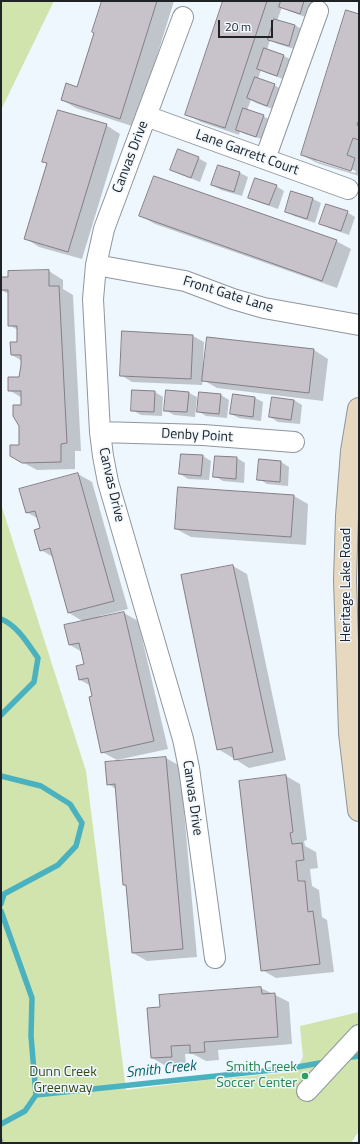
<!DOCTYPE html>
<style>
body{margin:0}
#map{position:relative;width:360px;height:1144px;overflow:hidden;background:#eff7fe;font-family:"Titillium Web",sans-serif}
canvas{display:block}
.frame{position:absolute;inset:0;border:2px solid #202325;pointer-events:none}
.scale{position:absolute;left:218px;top:20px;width:55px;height:18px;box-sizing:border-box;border:2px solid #202325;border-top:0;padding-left:5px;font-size:12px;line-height:14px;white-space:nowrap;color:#202325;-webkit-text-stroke:3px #eff7fe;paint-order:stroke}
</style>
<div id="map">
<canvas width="360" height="1144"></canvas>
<div class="frame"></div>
<div class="scale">20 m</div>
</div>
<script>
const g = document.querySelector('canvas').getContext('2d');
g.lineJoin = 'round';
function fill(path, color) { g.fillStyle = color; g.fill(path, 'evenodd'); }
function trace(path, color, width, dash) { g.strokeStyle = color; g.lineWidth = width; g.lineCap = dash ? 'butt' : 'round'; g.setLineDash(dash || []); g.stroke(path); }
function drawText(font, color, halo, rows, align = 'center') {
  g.font = font + ' "Titillium Web",sans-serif'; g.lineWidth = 3; g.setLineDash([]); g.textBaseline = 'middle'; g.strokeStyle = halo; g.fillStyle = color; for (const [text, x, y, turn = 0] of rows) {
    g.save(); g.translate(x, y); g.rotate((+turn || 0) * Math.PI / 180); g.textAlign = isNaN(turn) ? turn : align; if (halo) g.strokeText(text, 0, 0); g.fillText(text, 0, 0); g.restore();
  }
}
fill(new Path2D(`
 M1,1H54L1,110Z
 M1,504L86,771L126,1090L205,1080L295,1072L303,1057L300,1026L359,1012V1131L351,1143H1Z`), '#d1e4ae');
fill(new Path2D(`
 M103,1H174L135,127L76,108L62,100L77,88L95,33Z
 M224,1H314L308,18L289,11L282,7L277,21L295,25L303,30L297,50L278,44L270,40L267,50L284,56L292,60L286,80L266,73L261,70L258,79L274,85L283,90L275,110L256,103L251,100L247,110L263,116L272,121L265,140L245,134L240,131L239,135L201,122L186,114Z
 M359,15V176L317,163L302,155ZM316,159L356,171L355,173L316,161Z
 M106,125L120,134L82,259L39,247L25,238L48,164L43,161Z
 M198,158L207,163L200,182L180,174L172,170Z
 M240,173L248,177L242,196L221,190L212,185Z
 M276,186L284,191L278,209L258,202L249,198Z
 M313,199L321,203L315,223L294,216L286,211Z
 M347,212L355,217L349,235L329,228L321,224Z
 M141,216L336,241L351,249L337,288L155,224Z
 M49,271L63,280V289L73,295L81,451H75V469L37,470L11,456L20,446L22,398L9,390L20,378L22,361L12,355L18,343V330L9,325V294L1,290L9,278Z
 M193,336L204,342L203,366H205L208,338L314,350L328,359L323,401L217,388L203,380L202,385L132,382L121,375Z
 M155,392L163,397L162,416L141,415L132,410Z
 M189,393L197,397L195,417L174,415L165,410Z
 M200,393L221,395L229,400L227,418L206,416L198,411Z
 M255,398L263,402L261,421L239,418L231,414Z
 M294,400L302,405L300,424L278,422L270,417Z
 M203,456L211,461L209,480L188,479L180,474Z
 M237,458L245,463L244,483L223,481L214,476Z
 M281,462L289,467L288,486L267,484L259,479Z
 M78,474L92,482L128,609L100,616V618L124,613L138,621L168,749L117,760L102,752L91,686L80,680L85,665L82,652L70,645L84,622L69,613L53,557L41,550V528L39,519L26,512Z
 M179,488L294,496L308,504L306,545L191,537L176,529Z
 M233,566L247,574L286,760L249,768L235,759V757L233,758L218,749Z
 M166,758L180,766L197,957L147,961L133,953L127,886L124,885L116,789L108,784Z
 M286,776L300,784L307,840L304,841L305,846L316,852L318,868L310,869L312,886L319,890L322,917L327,920L334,972L276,978L262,970Z
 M261,988L289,1002L292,1044L218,1050L219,1060L206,1061L193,1054H185L186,1064L166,1066L152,1058L161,1008V996Z`), '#0003');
trace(new Path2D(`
 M1,619C18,626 28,644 38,658L34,682L1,715
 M1,776L41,786L70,804L82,823L76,846L58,865L4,894L1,904
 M1,911L32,998L31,1036L36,1095
 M346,1058L359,1056
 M1,1124L25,1111L36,1095L292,1068L325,1062`), '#4ab1be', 5.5);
const building = new Path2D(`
 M102,1H157L120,119L61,100L66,83L77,87L94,33L92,32Z
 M223,1H267L225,128L185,115Z
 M281,1H304L300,14L279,7Z
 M346,10L359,14V119L357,125L359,126V140L353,138L347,155L355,158L351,171L301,155Z
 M274,19L295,25L289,46L268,40Z
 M264,48L284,55L277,76L257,69Z
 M255,77L275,84L267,106L247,98Z
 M243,108L264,115L256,137L236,130Z
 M58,110L107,124L68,252L24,239L47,163L42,162Z
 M178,149L199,157L191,178L170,170Z
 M218,165L240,172L234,192L211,185Z
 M154,176L337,240L322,281L139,216Z
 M255,178L277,185L269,205L248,198Z
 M291,191L313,198L307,219L285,212Z
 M326,204L348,211L341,231L319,224Z
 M49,270V286H59L67,443L61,444V462L22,463L10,456V445H19V426L13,416V405H21V391H8V377H19L21,365V355H11L10,342H17V326H8V290H1V277H8V271Z
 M122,331L193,335L191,379L120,376Z
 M207,337L314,349L309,393L202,381Z
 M132,390L155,391L154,412L131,411Z
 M166,390L189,392L187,412L164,411Z
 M199,392L221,394L219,414L197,412Z
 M233,394L255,397L253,417L230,414Z
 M272,397L294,400L291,420L269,417Z
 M181,454L203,455L201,476L179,474Z
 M215,456L237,457L236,479L213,477Z
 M259,459L281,461L280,482L257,480Z
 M78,473L114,601L68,613L50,548L40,551L34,530L40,528L35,511L26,513L19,489Z
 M178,487L294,495L291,537L175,529Z
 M233,565L273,752L234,760L232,747L217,750L181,575Z
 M124,612L154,741L101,753L89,697L92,696L88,678L79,680L76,666L84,664L79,643L69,645L64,625Z
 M166,757L183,949L132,953L126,885H123L115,784L107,785L105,762Z
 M286,775L293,832L290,833L292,844L302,843L304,860L296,861L298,881H305L308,912L313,911L320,964L261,971L239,781Z
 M261,987L262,994L275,993L278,1037L204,1042L205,1052L190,1053V1045L171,1046L172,1057L151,1058L147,1008L160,1007L159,995Z`);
fill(building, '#c8c3cb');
trace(building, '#837e86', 1);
const minor = new Path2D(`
 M183,17L104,229L96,265L93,299L100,432L103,456L108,482L183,739L189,768L215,958
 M146,116L348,189
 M265,159L318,11
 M96,265L185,281L233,299L264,308L359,325
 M100,432L203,435L294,442
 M307,1091L359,1035`);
const secondary = new Path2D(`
 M359,409L352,451L347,516L345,580L350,733L359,810`);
trace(minor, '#8f969c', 22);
trace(secondary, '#8f969c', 24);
trace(new Path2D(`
 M1,1139L4,1143`), '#a6adb2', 2.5, [3, 2]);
trace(minor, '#fff', 20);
trace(secondary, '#e7d8c0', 22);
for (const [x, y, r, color] of [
 [305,1076,4,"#2e9e5b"]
]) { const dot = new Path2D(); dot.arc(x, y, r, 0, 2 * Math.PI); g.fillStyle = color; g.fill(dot); trace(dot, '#eff7fe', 1.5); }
drawText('14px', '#202325', '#eff7fe', [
 ["Lane Garrett Court",247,153,20],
 ["Canvas Drive",131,157,-69],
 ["Front Gate Lane",228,295,17],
 ["Denby Point",197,436,3],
 ["Canvas Drive",111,485,77],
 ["Heritage Lake Road",347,585,-90],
 ["Canvas Drive",192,798,82]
]);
drawText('14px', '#27864d', '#eff7fe', [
 ["Smith Creek",297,1068],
 ["Soccer Center",297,1084]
], 'right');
drawText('14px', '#394715', '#eff7fe', [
 ["Dunn Creek",63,1073],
 ["Greenway",63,1089]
]);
drawText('italic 15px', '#06616b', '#eff7fe', [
 ["Smith Creek",161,1070,-6]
]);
</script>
